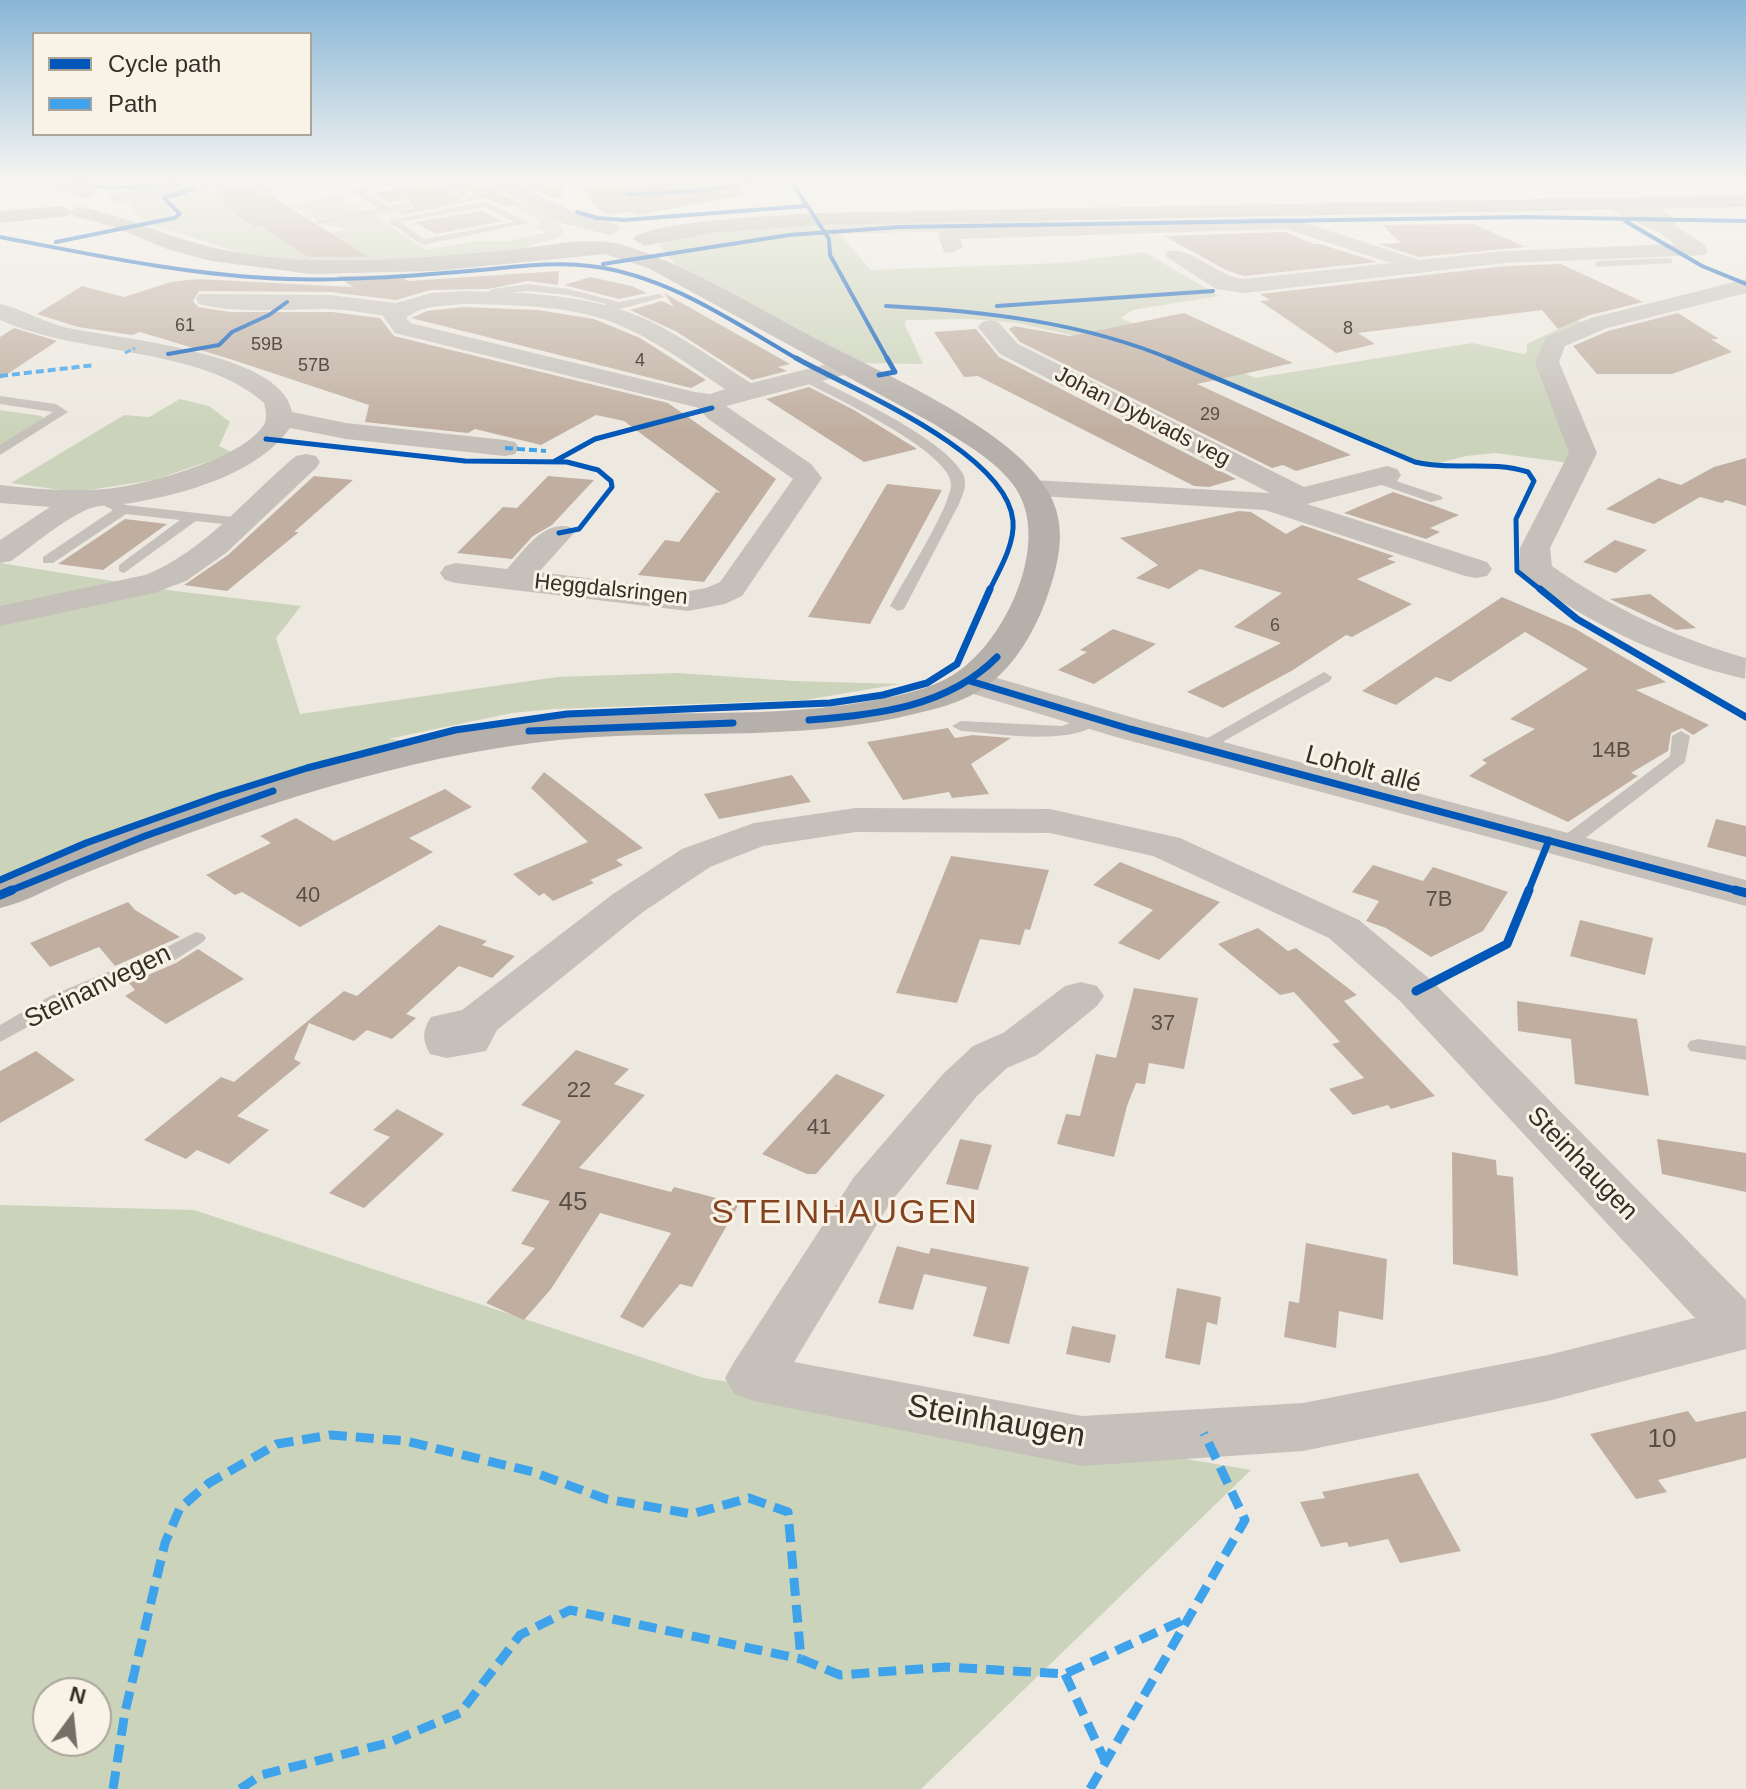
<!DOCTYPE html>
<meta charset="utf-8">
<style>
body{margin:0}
#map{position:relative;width:1746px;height:1789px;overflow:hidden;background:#ede9e0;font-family:Arial,sans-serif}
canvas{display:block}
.legend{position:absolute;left:32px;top:32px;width:280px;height:104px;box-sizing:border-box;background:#f9f3e7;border:2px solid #aba49a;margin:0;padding:10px 14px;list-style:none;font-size:24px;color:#362e27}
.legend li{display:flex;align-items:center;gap:16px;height:40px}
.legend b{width:40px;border:2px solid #aba49a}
.north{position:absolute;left:32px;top:1677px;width:80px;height:80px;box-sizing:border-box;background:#f9f3e7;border:2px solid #aba49a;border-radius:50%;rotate:15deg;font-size:22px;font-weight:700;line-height:32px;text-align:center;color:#362e27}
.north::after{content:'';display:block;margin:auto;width:28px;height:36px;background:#766f68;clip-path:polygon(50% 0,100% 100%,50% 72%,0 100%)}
</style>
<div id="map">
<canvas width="1746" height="1789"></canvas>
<ul class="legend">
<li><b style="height:10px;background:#0057b8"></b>Cycle path</li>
<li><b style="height:10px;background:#3fa3eb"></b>Path</li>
</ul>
<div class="north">N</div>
</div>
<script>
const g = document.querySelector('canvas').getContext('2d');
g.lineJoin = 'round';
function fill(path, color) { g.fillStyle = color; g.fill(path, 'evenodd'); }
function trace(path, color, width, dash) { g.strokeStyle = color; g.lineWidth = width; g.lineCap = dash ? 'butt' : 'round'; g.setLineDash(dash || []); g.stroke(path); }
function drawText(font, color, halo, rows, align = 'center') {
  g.font = font + ' Arial,sans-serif'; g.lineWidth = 6; g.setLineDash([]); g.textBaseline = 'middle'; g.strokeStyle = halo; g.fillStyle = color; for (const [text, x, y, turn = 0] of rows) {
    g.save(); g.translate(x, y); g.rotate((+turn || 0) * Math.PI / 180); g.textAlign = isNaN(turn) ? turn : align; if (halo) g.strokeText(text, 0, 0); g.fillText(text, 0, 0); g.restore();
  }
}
fill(new Path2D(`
 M198,189L208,191L227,203L221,205L253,227L261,226L350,245L332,233L347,230C337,225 329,227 320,222L430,205L436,209L433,211L425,207L376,216L426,250L478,241H508L547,232L538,229L541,220L498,198L478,197C502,189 528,203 548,218H555L564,230L558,238L507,252L344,264L250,256L153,225L185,216L169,198Z
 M165,194L160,200L174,212L171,217L147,222L135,215L129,205L133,200Z
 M338,196L363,212L316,220L291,204Z
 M1041,218L1069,229L840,234L871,270L1059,263L1145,252L1219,296L1132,310L1121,318L1255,378L1472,343L1524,354L1527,352V344L1575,321L1599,323L1555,342L1577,464L1495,453L1466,456L1428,466L1249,393L1107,343L1017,323L972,319L906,320L905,325L923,364L856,363L676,265L659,246L660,243L683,235L794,224Z
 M180,399L209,406L230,422L219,446L233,453L154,480L76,492L11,483L124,415L149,417Z
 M0,410L42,416L44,421L0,446Z
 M0,563L175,591L301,606L276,638L300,714L557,677L677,673L793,681L900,684L805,700L554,709L512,713L388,739L450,745L402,757L0,895Z
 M0,1205L194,1210L704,1378L1251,1470L921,1789H0ZM48,1693H96V1741H48Z`), '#cbd3ba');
fill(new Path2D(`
 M423,181H430L464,200L474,194L450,181H481L519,204L503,206L485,198L401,215L396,213L414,208L409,199L389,203L373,193L421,184Z
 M515,181H562L563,196L552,198Z
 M596,181H741L743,195L638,215L630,211L609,215L598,209L580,186L590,187Z
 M248,184L264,195H270L369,257H308L261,226L254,227L220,204L227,203L210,192Z
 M482,211L503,221L436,234L414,222Z
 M1474,224L1525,247L1419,257L1378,244L1401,243L1382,225Z
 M1285,232L1313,244H1320L1377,262L1244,276L1226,270L1164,236Z
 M1561,264L1643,302L1590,315L1558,329L1542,310L1358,333L1375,344L1336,353L1260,301L1270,300L1260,294L1505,266Z
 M559,271L558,285L528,281L488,289L431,290L396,300L330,292L199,291L193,301L198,307L230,312H332L380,318L394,336L668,403L776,479L704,582L638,575L665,540L679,542L716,492L721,493L624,421L596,415L541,445L475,429L468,433L365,422L369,405L230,359L140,332L132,335L78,327L37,314L82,286L124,297L171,282L197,279L353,287L337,276L398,275L408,281Z
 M590,277L632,286L647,293L619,299L564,285Z
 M664,293L790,364L778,367L787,371L752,380L677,332L630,310L662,301L674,307Z
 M463,307L538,310L594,319L640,338L706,380L691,388L411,318L427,311Z
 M1184,313L1293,363L1197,384L1351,455L1296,471L1283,465L1272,468L1020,342L1009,329L1014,326L1070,336Z
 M1678,313L1719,339H1711L1732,352L1672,374H1597L1573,346L1608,331Z
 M14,328L57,341L0,379V337Z
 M976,329L999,357L1236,479L1209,487L1194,486L978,376L964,377L934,332Z
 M809,387L854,410L917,449L864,462L766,399Z
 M1746,458V506L1726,500L1722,503L1700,497L1654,524L1606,509L1659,478L1681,485L1714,467Z
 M314,476L353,480L294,532H299L227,591L184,585L228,555Z
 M548,476L594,480L552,525L533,536L512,559L457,553L503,507L517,508Z
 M887,484L942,490L870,624L808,617Z
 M1393,492L1432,505L1459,515L1430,528L1440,532L1426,539L1344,513Z
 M1239,511L1251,512L1286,534L1302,525L1394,556L1387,559L1396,562L1357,579L1412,604L1352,637L1346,635L1293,670L1223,708L1187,692L1281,643L1234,627L1282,593L1200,569L1169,589L1136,578L1158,565L1120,538Z
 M125,519L167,524L103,570L58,564Z
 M1615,540L1647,550L1616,573L1583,562Z
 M1650,594L1696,628L1676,630L1610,599Z
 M1502,597L1574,628L1666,682L1636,690L1709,725L1693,735L1682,728L1671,733L1668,751L1631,773L1638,776L1568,822L1469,776L1487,763L1482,760L1535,729L1510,719L1588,669L1525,632L1450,682L1436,677L1396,705L1362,691Z
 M1113,629L1156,644L1094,684L1058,670L1087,652L1080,650Z
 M948,728L955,738L973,735L1011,738L971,764L989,794L952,798L949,792L903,800L867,742Z
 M544,772L643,848L616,860L623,865L590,880L594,883L553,901L544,893L539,896L513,874L588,842L531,788Z
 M792,775L811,802L719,819L704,794Z
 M445,789L472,807L409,838L433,852L300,927L242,892L235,895L206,875L271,843L260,836L296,818L334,841Z
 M1716,819L1746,826V857L1707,847Z
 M951,856L1049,870L1030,930L1025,929L1020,945L980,939L957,1003L896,993Z
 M1120,862L1220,902L1159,960L1118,943L1153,910L1093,885Z
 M1373,865L1423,881L1433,867L1508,892L1483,931L1431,957L1386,928L1366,921L1379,901L1352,892Z
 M128,902L135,910L180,937L115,966L99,947L50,967L30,943Z
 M1580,920L1653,938L1645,975L1570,956Z
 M439,925L487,941L482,945L515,956L492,978L459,966L406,1014L416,1018L392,1039L367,1030L354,1041L309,1023L294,1059L301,1063L237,1116L269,1130L229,1164L197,1150L186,1159L144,1140L221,1077L234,1082L344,991L357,996Z
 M1258,928L1288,951L1296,948L1357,995L1344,1001L1435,1096L1391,1109L1388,1105L1353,1115L1329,1089L1364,1078L1332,1044L1340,1042L1294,992L1280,995L1218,944Z
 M198,949L244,979L166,1024L125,996L135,990L129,983L176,963Z
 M1134,988L1198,998L1184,1069L1149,1063L1145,1084L1136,1083L1127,1106L1114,1157L1057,1144L1066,1114L1080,1116L1096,1054L1116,1058Z
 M1517,1001L1637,1019L1649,1096L1575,1084L1571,1039L1518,1031Z
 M576,1050L629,1069L614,1084L645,1095L579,1168L671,1192L674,1187L739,1204L692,1287L680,1284L643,1328L620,1317L671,1233L600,1213L551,1289L524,1320L486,1303L535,1248L521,1244L550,1201L511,1191L561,1121L521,1105Z
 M36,1051L75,1080L0,1123V1071Z
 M836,1074L885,1095L816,1174H807L762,1154Z
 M397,1109L444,1134L364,1208L329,1193L390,1137L373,1130Z
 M960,1139L992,1145L978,1190L946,1184Z
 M1657,1139L1746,1153V1192L1662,1174Z
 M1452,1152L1496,1160L1497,1175L1513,1177L1518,1276L1453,1264Z
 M1306,1243L1387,1259L1383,1320L1339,1311L1336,1348L1284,1337L1289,1301L1299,1303Z
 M897,1246L929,1254L931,1248L1029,1267L1009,1344L973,1336L987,1287L924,1274L913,1310L878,1303Z
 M1177,1288L1221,1297L1217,1325L1207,1322L1200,1365L1165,1358Z
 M1072,1326L1116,1335L1110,1363L1066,1354Z
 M1688,1411L1696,1422L1746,1411V1458L1658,1480L1667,1492L1636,1499L1590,1434Z
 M1418,1473L1461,1551L1400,1563L1388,1539L1349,1547L1347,1542L1321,1547L1300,1502L1325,1498L1322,1492Z`), '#c0afa1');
fill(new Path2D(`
 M249,181H260L274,191L266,193Z
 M399,181H420L365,191L388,206L408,202L411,207L319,224L314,221L378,208L353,192V188Z
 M433,181H444L471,195L463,197Z
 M565,181H593L588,184Z
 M486,201L529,223L422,245L387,221ZM485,207L514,222L424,239L400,222Z
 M1668,258L1672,259V263L1598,267L1593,264L1598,261Z
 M528,284L568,289L619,302L659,294L664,297L602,314L596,311L606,304L568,295L528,291L499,294L486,301L481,298L492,289Z
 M801,374H809C847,395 943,437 963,474C968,484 963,494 959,504L904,609L898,611L890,606C904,580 948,511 951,486C955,453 829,395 801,380Z
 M0,396L56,404L68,412L0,455V445L53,412L0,404Z
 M1375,474L1441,496L1443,499L1431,502L1370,481L1368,478Z
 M103,496L126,505L241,518L248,522L241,526L196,521L124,573L119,571V565L180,520L126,514L53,563H43V557L113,510L98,503V497Z
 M1324,672L1332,677L1330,681L1205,752H1193L1190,748Z
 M1094,714L1100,715L1103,719C1076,748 998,733 961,731L952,726L961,721L1062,726Z
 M1681,731L1690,736L1685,762L1571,849H1557L1554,845L1557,841L1670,756L1672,736Z
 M196,932L203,934L206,938L203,942L175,960L66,1006L0,1042V1025L50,996L161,950Z
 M1698,1039L1746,1046V1060L1690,1051L1687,1046L1690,1041Z`), '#c5c0b9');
fill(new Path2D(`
 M188,181H234L224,187L118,203L108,197L118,191Z
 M1627,197L1655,204L1674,219L1677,227L1705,245L1708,250L1705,255L1505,263L1244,293L1216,289L1165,256L1168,251C1191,246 1218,277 1244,279L1391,263L1285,229L960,239L963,247L952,253L944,252L938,235L941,231L958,227L1287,217L1419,260L1505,251L1675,244L1660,233L1614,212L1611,208L1620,199Z
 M1746,279V293L1607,328L1565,346L1559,362L1597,453L1550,548L1552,566C1611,608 1676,638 1746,658L1745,679C1665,660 1591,625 1525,577L1520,570V548L1569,453L1535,362L1546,337L1591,318Z
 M463,291C518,292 576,294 628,312C672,328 711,358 751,383L847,359L856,362L860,367L856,372L726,406L811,464L822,478L742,596L725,604L688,611L456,583L445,580L440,573L445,566L456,563L507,569C524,551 543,520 570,527L574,533L539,572L688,591L706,588L720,582L793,479L707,418L699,408L395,333L382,315C363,313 344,309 325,309C283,309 240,314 199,304L196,299L199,294L330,295L396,303L431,293ZM463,304C512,305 566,305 612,322C653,338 689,365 725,389L710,394L695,392L435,329L411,323L406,318C422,305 443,306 463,304Z
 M0,304C22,309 42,321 64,327C115,339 282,351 292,412L346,423L505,440L515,442L519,448L515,454L505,456L346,439L290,428C258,474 184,494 131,503C118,505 100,504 88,509C61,521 35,544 11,561L0,563V540L50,507L0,503V485C35,489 70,492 105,489C143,486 242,459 263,426C268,419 266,411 264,403C201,346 79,356 0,320Z
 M990,320L998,322L1018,344L1304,487L1387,466L1397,469L1401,475L1397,481L1307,504L1487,562L1492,569L1487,576L1476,578L1465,576L1265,510L1023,495L1019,489L1023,483L1033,480L1270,493L1000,354L978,327L982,322Z
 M306,454L316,456L320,462L316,468L226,553L186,581L154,593L0,626V606L145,575C206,551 246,497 296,456Z
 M856,808L1050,809L1180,838L1359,920L1432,981L1746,1300V1349L1548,1401L1303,1451L1082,1466L754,1401L734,1394L725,1378L734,1362L854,1177L943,1074L973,1046L1003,1033L1065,986L1081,982L1097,986L1104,996L1097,1006L1037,1055L1007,1068L977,1096L890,1203L794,1362L1082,1416L1303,1403L1548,1355L1695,1318L1400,1001L1329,938L1153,856L1050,833L856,832L763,846L710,867L643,912L497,1030L486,1051L447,1058L430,1054C422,1040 422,1031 431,1017L462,1010L613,894L682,849L754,823Z`), '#c5c0b9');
fill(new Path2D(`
 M484,181H509L574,212L618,224L621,229L610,235L558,222Z
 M970,670L1144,721L1746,880V906L1116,737L957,689L952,681L957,673Z`), '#c5c0b9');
fill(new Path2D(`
 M44,181C62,180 85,179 98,193L88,199L47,185Z
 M1746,195V207L818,225L711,233L644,246L633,239C647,221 788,215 818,213Z
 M80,206C119,215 152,230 189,241C228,253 274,259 314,260C379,262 445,256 509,250C544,247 589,235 623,245C688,265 748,303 809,335C876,371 1008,425 1047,490C1069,525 1059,564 1046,600C1033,635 1011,672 979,691C959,703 936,709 914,714C816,738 717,732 617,736C460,742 306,789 160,844C127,856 95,869 64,882C43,892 22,903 0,908V879C122,825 248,783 377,751C428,738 479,726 531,719C641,707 754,721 864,702C892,697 920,692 946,679C1000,652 1050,551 1019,494C1002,463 963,443 934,424L648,268L605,254L436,271L311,274L211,261L167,249L114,227L73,216L69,212Z`), '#b6b0aa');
fill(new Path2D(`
 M61,206L72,212L68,216L0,223V211Z`), '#b0aaa4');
trace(new Path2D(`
 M125,353L135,348`), '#3fa3eb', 3, [6, 3]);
trace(new Path2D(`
 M0,376L95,365
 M505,448L546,451`), '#3fa3eb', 4, [8, 4]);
trace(new Path2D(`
 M1065,1674L1106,1763
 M113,1789L125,1712L165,1543L180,1508L209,1483L277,1444L330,1435L406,1441L533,1472L606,1499L692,1514L749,1498L788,1512L801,1659L840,1675L946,1667L1065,1674L1188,1618
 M240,1789L261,1775L388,1743L460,1713L520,1635L570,1610L801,1659
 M1090,1789L1245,1520L1204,1433`), '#3fa3eb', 9, [18, 9]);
trace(new Path2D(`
 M71,181L108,188L181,184
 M791,181L829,239L830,255L888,360
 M627,194L700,191L760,181
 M577,212L597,218L624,220L806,206
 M1625,221L1702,266L1746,284
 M0,237C95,255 190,276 288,279C348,281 409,276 469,271C509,268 551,261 590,266C667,275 735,323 799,360
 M56,242L174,218L180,214L164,198L193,189
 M603,264L789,235L900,227L1524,217L1746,221
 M886,306C983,311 1083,322 1173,360
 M997,306L1213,291
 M168,354L219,345L232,332L269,315L287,302`), '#0057b8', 4);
trace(new Path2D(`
 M796,358C851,389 1007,452 1013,521C1015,544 999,571 989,591
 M1168,358L1415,462C1453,471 1491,460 1528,472L1534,481L1516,519L1517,571L1542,591
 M879,375L895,372L887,358
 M266,439L465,461L567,462L598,470L611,481L612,487L579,529L559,533
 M555,461L595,439L712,408`), '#0057b8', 5);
trace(new Path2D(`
 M1540,589L1577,619L1746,717
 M970,681L1130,729L1742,892
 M809,720C876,715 948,707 997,657
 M529,731L733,723
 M0,880L86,843L218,796L307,768L455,730L567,714L830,703L883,695L927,683L957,664L990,589
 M7,892L145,836L273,791
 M1528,892L1549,840`), '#0057b8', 7);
trace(new Path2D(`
 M1735,890L1746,893
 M0,895L12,890
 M1416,991L1507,944L1529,890`), '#0057b8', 9);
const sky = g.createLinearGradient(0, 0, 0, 431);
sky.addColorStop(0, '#89b6d7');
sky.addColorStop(0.42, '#f7f5f1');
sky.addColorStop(1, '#f7f5f100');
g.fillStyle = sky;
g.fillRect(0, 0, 1746, 431);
drawText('18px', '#584e46', null, [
 ["61",185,326],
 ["8",1348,329],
 ["59B",267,345],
 ["4",640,361],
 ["57B",314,366],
 ["29",1210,415],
 ["6",1275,626]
]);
drawText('22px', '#362e27', '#f9f3e7', [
 ["Johan Dybvads veg",1142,417,27],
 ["Heggdalsringen",611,590,6]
]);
drawText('22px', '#584e46', null, [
 ["14B",1611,751],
 ["40",308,896],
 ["7B",1439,900],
 ["37",1163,1024],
 ["22",579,1091],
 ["41",819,1128]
]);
drawText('26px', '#362e27', '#f9f3e7', [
 ["Loholt allé",1363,770,15],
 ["Steinanvegen",98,987,-26],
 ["Steinhaugen",1582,1164,46]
]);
drawText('26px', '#584e46', null, [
 ["45",573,1203],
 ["10",1662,1440]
]);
drawText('32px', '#362e27', '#f9f3e7', [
 ["Steinhaugen",996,1422,10]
]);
g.letterSpacing = '2px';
drawText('34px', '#854420', '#f9f3e7', [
 ["STEINHAUGEN",845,1214]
]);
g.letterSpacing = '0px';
</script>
